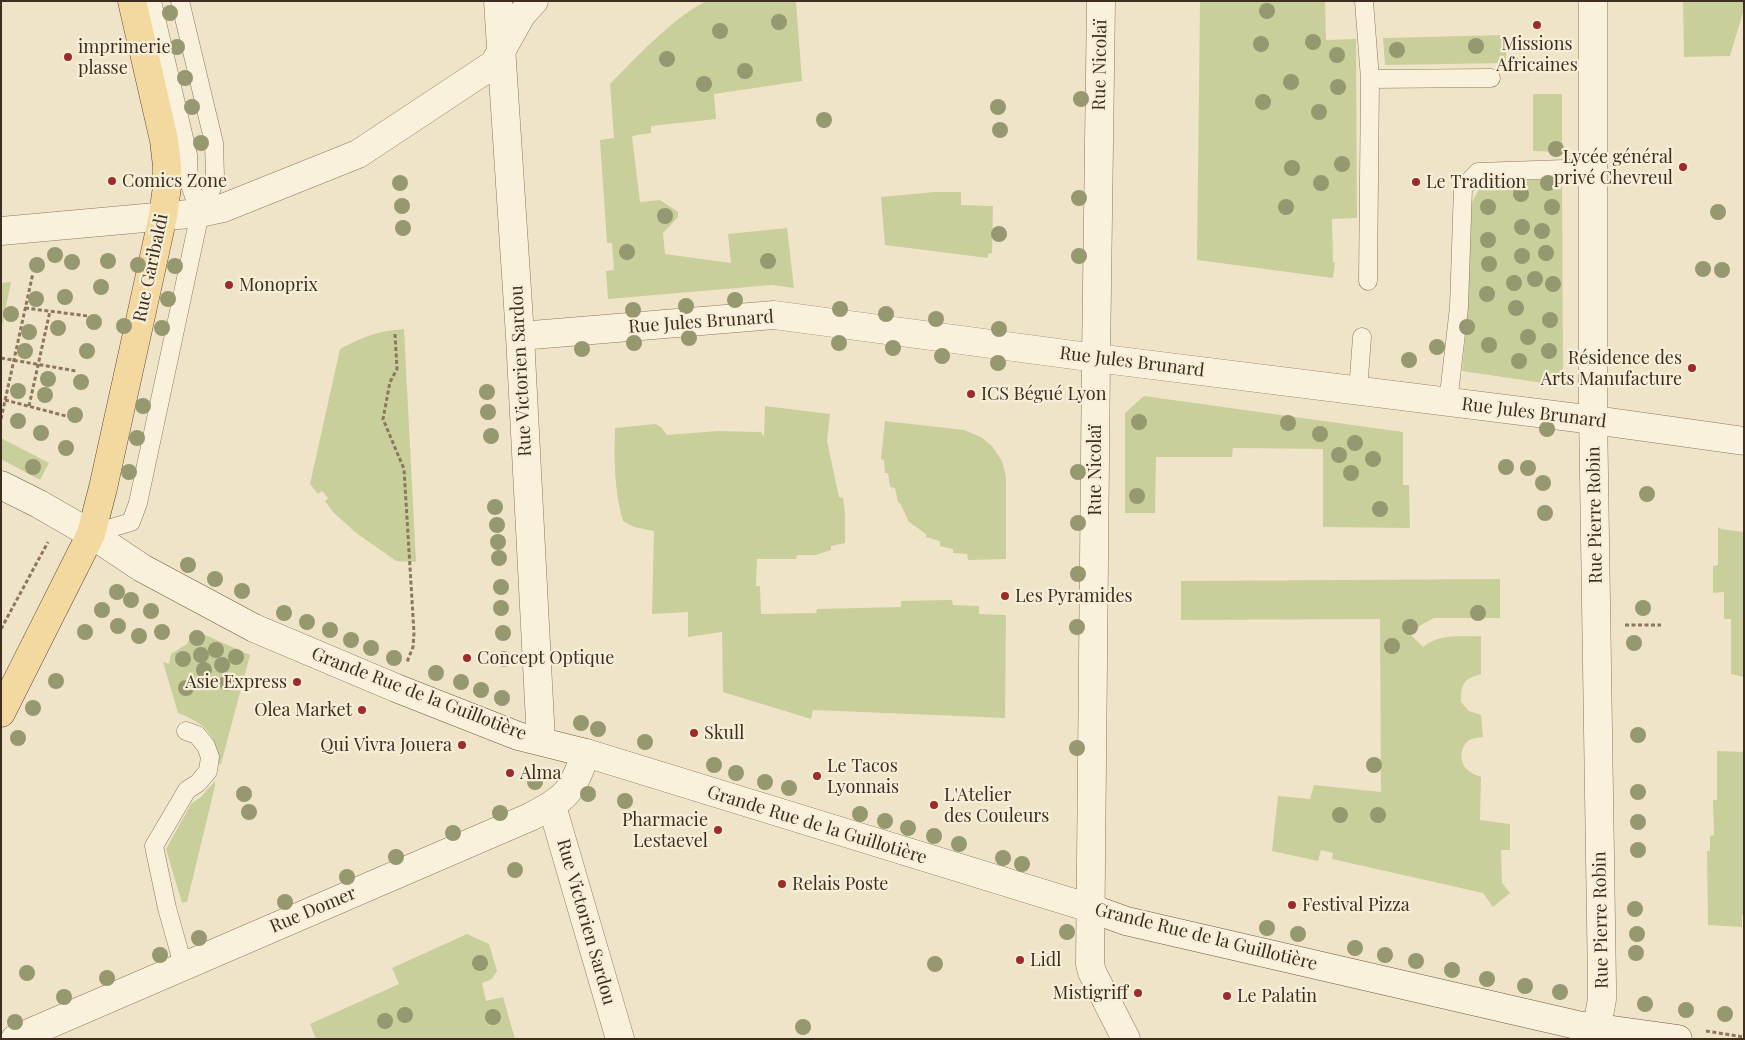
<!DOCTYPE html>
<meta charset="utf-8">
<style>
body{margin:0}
#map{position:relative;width:1745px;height:1040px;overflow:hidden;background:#f0e4c8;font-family:"Playfair Display",serif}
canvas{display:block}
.frame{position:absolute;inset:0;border:2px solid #3d2e20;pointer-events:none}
</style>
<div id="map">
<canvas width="1745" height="1040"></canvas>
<div class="frame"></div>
</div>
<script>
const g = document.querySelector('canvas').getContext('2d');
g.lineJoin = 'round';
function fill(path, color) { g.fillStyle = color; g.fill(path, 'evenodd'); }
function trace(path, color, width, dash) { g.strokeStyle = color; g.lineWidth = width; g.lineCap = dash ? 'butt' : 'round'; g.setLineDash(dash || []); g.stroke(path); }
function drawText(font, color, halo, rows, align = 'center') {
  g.font = font + ' "Playfair Display",serif'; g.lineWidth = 4.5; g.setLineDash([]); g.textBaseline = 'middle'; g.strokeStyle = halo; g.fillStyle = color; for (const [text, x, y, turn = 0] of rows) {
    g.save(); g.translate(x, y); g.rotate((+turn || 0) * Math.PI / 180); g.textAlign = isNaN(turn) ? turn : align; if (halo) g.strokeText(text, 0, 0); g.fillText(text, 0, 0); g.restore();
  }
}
fill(new Path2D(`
 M706,1H796L802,81L714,94L716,119L651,126V133L632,136L640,202L660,200L678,212V217L663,233L665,254L731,263L728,234L787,228L794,288L772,285L608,299L606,271L614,270L612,243H607L600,140L614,138L610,84C639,55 669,21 706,1Z
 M1200,1H1325L1326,40L1356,39L1357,218L1332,219L1333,262L1335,263L1333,278L1197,260Z
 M1683,1H1744V9L1730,56L1684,57Z
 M1506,35V63L1385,65L1383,38Z
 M1533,94H1562V152L1533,151Z
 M1562,179L1563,372L1550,384L1462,371L1468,307L1471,204L1481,186L1499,181Z
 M935,192H961V205L993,206L992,253L988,254V258L885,245L881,197Z
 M11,282L1,331V283Z
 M404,329L416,562L396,561L355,532L333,512L325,501L328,498L322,491L318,494L310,484L340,349C363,337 377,331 404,329Z
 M1144,396L1403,432V485H1409L1410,528L1323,527V449L1233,448L1232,457H1156L1155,513H1125V413Z
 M765,406L830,414L827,441L839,497L843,498L845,513V543L831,546V550L816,555H797L796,559H757L756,586H760L761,614L816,613L817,609L901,607V601L947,600H952L953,605L979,606V614L1006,615L1005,718L813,710L811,719L723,692L722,632L688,637V612L652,614L654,531L634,527L623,521C614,491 614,459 615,428L655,424L661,427L667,435L717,431L761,432L764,437Z
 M885,421L964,430L981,437L992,446L1002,461L1006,477V559L968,560L967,554L953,553V549L940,546V541L926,537V534L909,522L900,503L898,502L895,488L890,487L888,473H885L884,460L881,459Z
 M1,438L49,463L40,480L1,459Z
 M1718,527L1721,529L1744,532V677L1731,674V619H1724V592L1713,593V566L1718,565Z
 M1500,579V618H1434L1421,625L1410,634L1423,647C1439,633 1460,637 1481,636V674C1463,679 1461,684 1461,702L1469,711L1481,715L1483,737C1477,738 1471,738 1467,742C1459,750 1460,765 1469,771C1472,774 1477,775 1481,777L1480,820L1510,824V850H1501L1502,883L1510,893L1493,907L1483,893L1332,859L1333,853L1321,850L1318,861L1272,851L1278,796L1310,799L1314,785L1381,792L1380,619L1181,620V581Z
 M194,630L250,655L221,764H219C216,734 206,724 178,713L163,662L169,664L171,654L187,644Z
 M1717,751L1744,752V915H1742V927L1708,925L1707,851H1710V836L1714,835L1713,800H1717Z
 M215,781V786L187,902L182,903L166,849L191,804L201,797Z
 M467,934L489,944L497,971L492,979L482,983L486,1001L503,997L515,1039H316L310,1024L399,984L392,968Z`), '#c9cf9b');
const service = new Path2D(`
 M152,1L188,155L189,182L200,213
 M1364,1L1370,79
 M1368,281L1370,79L1491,78
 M1358,391L1362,337
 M1448,403L1459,307L1463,188L1478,172L1594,168
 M91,534L131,522L138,503L200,213L208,200L215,177L214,143L180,1
 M183,965L167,908L154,846L187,790L198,783L208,771L210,757L206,746L197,735L186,731`);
const minor = new Path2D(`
 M498,1L520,336L541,741
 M1101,1L1096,358L1090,964L1092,972L1126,1039
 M1593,1V411L1602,984V999L1597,1027
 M1,231L200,213L223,208L358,154L494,64L522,14L534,1
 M520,336L774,315L1096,358L1594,420L1744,441
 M552,806L620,1039`);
const tertiary = new Path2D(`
 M15,1039L530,817C567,798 572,792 586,753`);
const secondary = new Path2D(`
 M1,485L39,504L91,534L142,568L254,628L396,688L518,736L586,753L1090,908L1126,921L1577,1025L1678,1039`);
const primary = new Path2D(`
 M1,713L91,534L103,488L163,216L167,187V166L164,140L132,1`);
trace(service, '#8d765c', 19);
trace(minor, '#8d765c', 29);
trace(tertiary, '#8d765c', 29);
trace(secondary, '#6f573f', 29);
trace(primary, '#5b4430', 29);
trace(new Path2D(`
 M25,308L88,316
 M395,334L397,369L390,382L383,419L404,469L414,633L413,647L407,662
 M1,358L76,371
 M5,400L66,416
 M29,406L50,311
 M1,419L33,273
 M1625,625H1661
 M1,629L48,542
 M1706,1031L1744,1037`), '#8d765c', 3, [4, 2.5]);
trace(service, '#faf1dc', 18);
trace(minor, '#faf1dc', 28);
trace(tertiary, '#faf1dc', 28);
trace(secondary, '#faf1dc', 28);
trace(primary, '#f3d9a0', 28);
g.fillStyle = '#96986f';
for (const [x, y] of [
 [1267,11],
 [170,13],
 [779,22],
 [720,31],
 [1313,42],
 [1261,44],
 [1476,46],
 [177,47],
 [1397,50],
 [1337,55],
 [667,59],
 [745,71],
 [185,78],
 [1291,82],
 [704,84],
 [1338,87],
 [1081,99],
 [1263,102],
 [192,107],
 [998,107],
 [1319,112],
 [824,120],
 [1000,130],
 [201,143],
 [1556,149],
 [1342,164],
 [1292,168],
 [400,183],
 [1321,183],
 [1548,183],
 [1521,194],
 [1079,198],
 [402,206],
 [1286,207],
 [1488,207],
 [1552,207],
 [1718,212],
 [665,216],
 [1522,227],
 [403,228],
 [1542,231],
 [999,234],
 [1488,240],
 [627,252],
 [1546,253],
 [55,255],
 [1079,256],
 [1522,256],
 [108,261],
 [768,261],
 [72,262],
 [1489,264],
 [37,265],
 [138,265],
 [175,266],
 [1703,269],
 [1722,270],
 [1535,279],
 [1514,283],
 [1553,284],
 [101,287],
 [1487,294],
 [65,297],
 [36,299],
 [168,299],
 [735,300],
 [686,306],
 [1516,308],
 [840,309],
 [633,310],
 [11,314],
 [886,314],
 [936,319],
 [1550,320],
 [94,322],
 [124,326],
 [1467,327],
 [58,328],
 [162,328],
 [999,329],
 [29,332],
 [1528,337],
 [689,338],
 [634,343],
 [839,343],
 [1489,345],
 [1437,347],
 [893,348],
 [582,349],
 [25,351],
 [87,351],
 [1549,351],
 [942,356],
 [1409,360],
 [1519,361],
 [998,363],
 [48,379],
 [81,382],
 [18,391],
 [487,392],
 [45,395],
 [143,406],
 [488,412],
 [75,415],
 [18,421],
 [1139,422],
 [1288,423],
 [1547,429],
 [41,433],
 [1320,434],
 [491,436],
 [137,438],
 [1355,443],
 [66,448],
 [1339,455],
 [1373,459],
 [33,467],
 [1506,467],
 [1528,468],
 [129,472],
 [1078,472],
 [1351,473],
 [1543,483],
 [1647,494],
 [1137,496],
 [495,507],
 [1380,509],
 [1545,513],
 [1078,523],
 [497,525],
 [498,542],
 [499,558],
 [188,565],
 [1078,574],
 [215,579],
 [501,587],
 [242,591],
 [117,592],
 [131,600],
 [501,608],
 [1643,608],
 [102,610],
 [151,611],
 [284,613],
 [1478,613],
 [307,622],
 [118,626],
 [1077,627],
 [1410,627],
 [330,630],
 [85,632],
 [162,632],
 [503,633],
 [139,636],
 [197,638],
 [351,640],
 [1634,643],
 [1392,646],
 [371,648],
 [216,650],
 [201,655],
 [236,657],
 [394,658],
 [183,659],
 [504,659],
 [222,665],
 [204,670],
 [436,673],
 [56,681],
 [461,682],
 [227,683],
 [186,688],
 [481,690],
 [502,698],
 [33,708],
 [581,723],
 [598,729],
 [1638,735],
 [18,738],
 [645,742],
 [1077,748],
 [714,765],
 [1374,765],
 [736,773],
 [535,782],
 [765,782],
 [789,788],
 [1638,792],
 [244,794],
 [588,794],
 [625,801],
 [249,812],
 [500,813],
 [860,814],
 [1340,815],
 [1378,815],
 [885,821],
 [1638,822],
 [908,828],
 [453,833],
 [934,836],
 [959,844],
 [1638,850],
 [396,857],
 [1003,858],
 [1022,864],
 [515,870],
 [347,877],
 [285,902],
 [1635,909],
 [1267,928],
 [1067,932],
 [1298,934],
 [1637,934],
 [199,938],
 [1355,948],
 [1636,953],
 [160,955],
 [1385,955],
 [1416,961],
 [480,963],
 [935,964],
 [1452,970],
 [27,973],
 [107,978],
 [1487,979],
 [1525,986],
 [1560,992],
 [64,997],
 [1645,1004],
 [1686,1010],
 [1725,1014],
 [405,1015],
 [493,1017],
 [385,1021],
 [15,1022],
 [803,1027]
]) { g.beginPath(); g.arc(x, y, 8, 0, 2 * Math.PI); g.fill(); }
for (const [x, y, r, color] of [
 [1537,25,5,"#9e2a2b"],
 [68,57,5,"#9e2a2b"],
 [1683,167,5,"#9e2a2b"],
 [112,181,5,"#9e2a2b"],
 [1416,182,5,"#9e2a2b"],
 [229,285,5,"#9e2a2b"],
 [1692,368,5,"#9e2a2b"],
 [971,394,5,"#9e2a2b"],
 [1005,596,5,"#9e2a2b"],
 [467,658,5,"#9e2a2b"],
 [297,682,5,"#9e2a2b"],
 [362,710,5,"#9e2a2b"],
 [694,733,5,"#9e2a2b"],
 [462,745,5,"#9e2a2b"],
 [510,773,5,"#9e2a2b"],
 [817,776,5,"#9e2a2b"],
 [934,805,5,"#9e2a2b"],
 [718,830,5,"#9e2a2b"],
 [782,884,5,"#9e2a2b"],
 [1292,905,5,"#9e2a2b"],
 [1020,960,5,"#9e2a2b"],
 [1138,993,5,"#9e2a2b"],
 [1227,996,5,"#9e2a2b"]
]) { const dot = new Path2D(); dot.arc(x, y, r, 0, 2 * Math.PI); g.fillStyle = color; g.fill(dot); trace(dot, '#f7eed8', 2); }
drawText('18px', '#3d2e20', '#f7eed8', [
 ["Missions",1537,44,"center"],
 ["Africaines",1537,65,"center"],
 ["imprimerie",78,47],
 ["plasse",78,68],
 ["Lycée général",1673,157,"right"],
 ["privé Chevreul",1673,178,"right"],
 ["Comics Zone",122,181],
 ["Le Tradition",1426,182],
 ["Monoprix",239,285],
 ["Résidence des",1682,358,"right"],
 ["Arts Manufacture",1682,379,"right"],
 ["ICS Bégué Lyon",981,394],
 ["Les Pyramides",1015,596],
 ["Concept Optique",477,658],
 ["Asie Express",287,682,"right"],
 ["Olea Market",352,710,"right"],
 ["Skull",704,733],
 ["Qui Vivra Jouera",452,745,"right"],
 ["Le Tacos",827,766],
 ["Lyonnais",827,787],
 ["Alma",520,773],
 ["L'Atelier",944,795],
 ["des Couleurs",944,816],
 ["Pharmacie",708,820,"right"],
 ["Lestaevel",708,841,"right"],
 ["Relais Poste",792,884],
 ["Festival Pizza",1302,905],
 ["Lidl",1030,960],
 ["Mistigriff",1128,993,"right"],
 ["Le Palatin",1237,996]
], 'left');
drawText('18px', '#3d2e20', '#f7eed8', [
 ["Rue Nicolaï",1100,65,-89],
 ["Rue Garibaldi",151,268,-78],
 ["Rue Jules Brunard",701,322,-4],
 ["Rue Jules Brunard",1132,362,7],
 ["Rue Victorien Sardou",521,371,-93],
 ["Rue Jules Brunard",1534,413,7],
 ["Rue Nicolaï",1095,470,-90],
 ["Rue Pierre Robin",1595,515,-91],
 ["Grande Rue de la Guillotière",419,694,21],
 ["Grande Rue de la Guillotière",817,825,17],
 ["Rue Domer",313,910,-23],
 ["Rue Pierre Robin",1601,920,-91],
 ["Rue Victorien Sardou",586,922,74],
 ["Grande Rue de la Guillotière",1206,937,14]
]);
</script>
